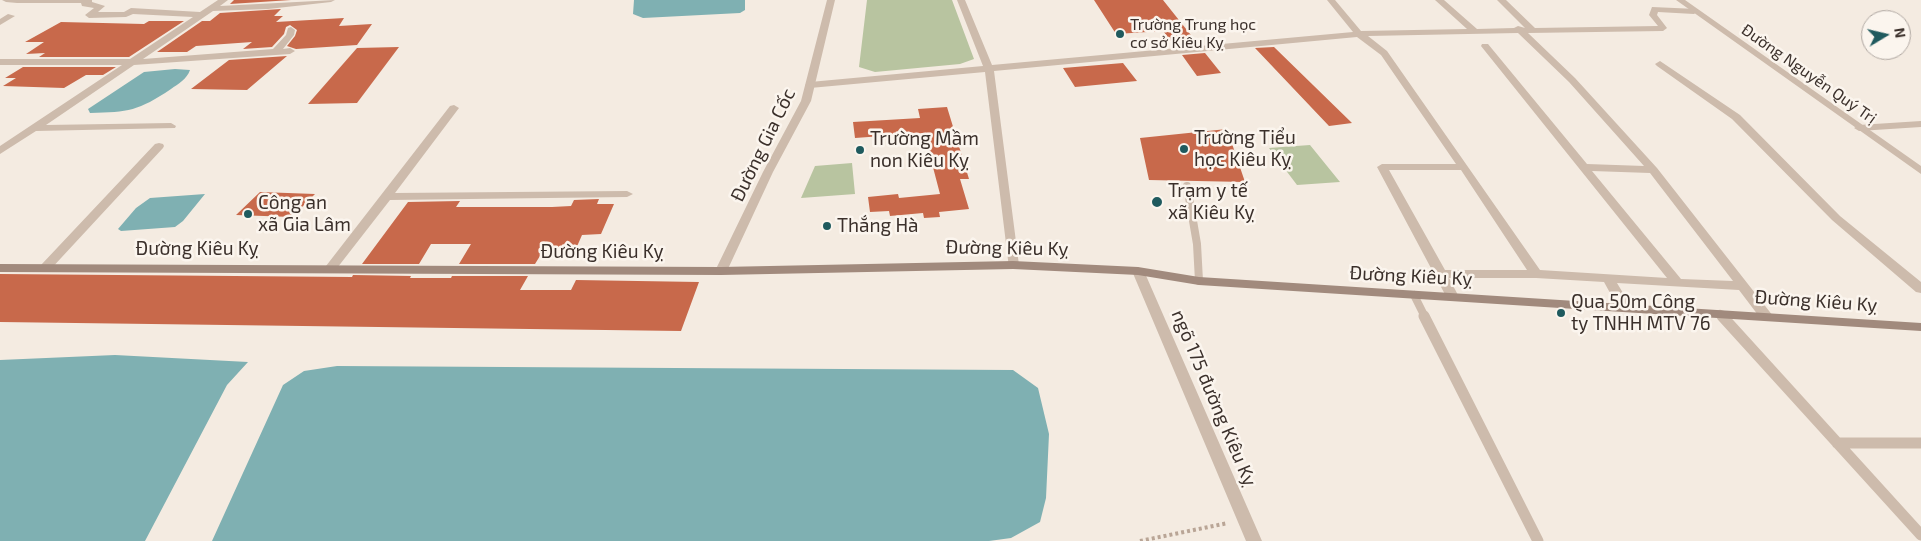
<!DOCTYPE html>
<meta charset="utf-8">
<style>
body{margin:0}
#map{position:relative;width:1921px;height:541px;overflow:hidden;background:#f4ebe1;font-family:"Exo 2",sans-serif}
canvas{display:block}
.north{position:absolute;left:1861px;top:10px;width:50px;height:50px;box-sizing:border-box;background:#fbf5ee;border:1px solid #aea6a0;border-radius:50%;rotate:81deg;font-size:14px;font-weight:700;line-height:20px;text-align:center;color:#3b302b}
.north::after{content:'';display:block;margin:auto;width:18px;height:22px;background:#1f5a5e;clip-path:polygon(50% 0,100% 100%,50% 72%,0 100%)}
</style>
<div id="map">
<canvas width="1921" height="541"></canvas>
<div class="north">N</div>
</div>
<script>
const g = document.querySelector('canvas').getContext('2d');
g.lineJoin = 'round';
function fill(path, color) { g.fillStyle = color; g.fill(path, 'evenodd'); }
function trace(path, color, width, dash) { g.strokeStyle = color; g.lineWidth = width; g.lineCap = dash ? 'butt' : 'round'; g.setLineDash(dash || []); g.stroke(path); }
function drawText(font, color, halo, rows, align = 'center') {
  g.font = font + ' "Exo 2",sans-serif'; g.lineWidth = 5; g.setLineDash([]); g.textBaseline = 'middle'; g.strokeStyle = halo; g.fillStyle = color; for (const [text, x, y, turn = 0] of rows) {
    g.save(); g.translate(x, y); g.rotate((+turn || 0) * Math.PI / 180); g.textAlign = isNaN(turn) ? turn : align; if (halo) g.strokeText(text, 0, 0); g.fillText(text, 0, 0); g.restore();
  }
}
fill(new Path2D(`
 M867,0H952L974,59L960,64L875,72L859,67Z
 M1310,145L1340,182L1297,185L1269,148Z
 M852,163L855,194L801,198L815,166Z`), '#b8c4a0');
fill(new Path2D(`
 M634,0H745V10L740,13L643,18L633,14Z
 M175,69L190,70C187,79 178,84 171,89C138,111 129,112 90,113L88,109L144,72Z
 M205,194L183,221L175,227L121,231L118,229L136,208L150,198Z
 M115,355L248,362L227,385L145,541H0V360Z
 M337,366L1013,370L1038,388L1049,434L1046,498L1040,522L1011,538L989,541H212L283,385L304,371Z`), '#7fb0b2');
fill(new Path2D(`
 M234,0H291L230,4Z
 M1094,0H1163L1198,44L1175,46L1163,31L1116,34Z
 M281,9L274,16H283L276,22L344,18L339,26L372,24L357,45L296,49L287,46L295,36L297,30L290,25L286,27L284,34L272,47L243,49L252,42L196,46L187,52H157L202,21H210L220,13Z
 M149,21H184L129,57H39L45,53L26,54L44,42H25L61,22L144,24Z
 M399,47L357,103L308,104L357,48Z
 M1274,47L1352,123L1329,126L1255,48Z
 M1205,53L1221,73L1197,76L1182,55Z
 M287,56L247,90L191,89L229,60Z
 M1123,63L1137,81L1075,87L1063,68Z
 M23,67H116L103,75H86L64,88L3,86L16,78H5Z
 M947,107L969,179H960L969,209L939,212L940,217L924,218L923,213L890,216L889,211L870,212L868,197L898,194L899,198L940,194L924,133L855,138L853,122L920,118L918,109Z
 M1227,129L1245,182L1149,180L1140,138Z
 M260,192L315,194L292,217L236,215Z
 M599,199L597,204H614L601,234L582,235L575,251H543L535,264H459L471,244H431L419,264H362L408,202L460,201L456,207H552L571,206L574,200Z
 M0,274L352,277L353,275L411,276L410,278H451L452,276H528L520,290H571L576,280L699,282L681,331L0,322Z`), '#c8694b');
trace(new Path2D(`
 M1140,541L1228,523`), '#b9a596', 4, [3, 3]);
trace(new Path2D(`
 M1187,186L1197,244L1199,281
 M1414,295L1425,317
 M1720,314L1723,317`), '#cdbbac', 8);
trace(new Path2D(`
 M1424,316L1538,541
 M1722,316L1921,535
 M1837,443H1921`), '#cdbbac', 11);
fill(new Path2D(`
 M2,0H92V2L105,6L98,12H124L131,8L200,12L218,0H228L220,6L335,0L331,2L268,9L213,11L143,59L273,49L286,35L288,28L291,27L295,30L294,35L283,49L290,48L295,51L290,54L134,65L46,125L171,123L176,126L175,128L36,131L0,154V146L122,65H0V59H130L193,17L133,14L126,17L89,18L85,15L94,8L82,6L81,3H17L6,2Z
 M957,0H965L992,65L1353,32L1327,0H1335L1361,31L1467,29L1435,0H1444L1477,29L1514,28L1518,26L1525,28L1497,0H1506L1535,28L1658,26L1649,15L1652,7L1697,9L1698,11L1694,14L1658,12L1657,15L1667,28L1663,31L1528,33L1575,78L1657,168L1773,316L1771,319H1761L1739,290L1617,283L1632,308L1625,312L1620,311L1604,282L1536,278H1449L1459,297L1458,300H1448L1377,167L1382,164H1456L1381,55L1357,37L994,71L1019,265L1017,268H1009L985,72L810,88L805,85L810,82L983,66ZM1518,33L1569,82L1644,166L1587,164L1488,44H1482L1481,46L1667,278L1540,270L1387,51L1368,36ZM1389,170H1461L1527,270H1445ZM1592,171L1650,173L1733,281L1681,279Z
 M8,14L15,16L0,25V19Z
 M1660,61L1740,115L1840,216L1921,282V293L1916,292L1832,220L1732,119L1657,66L1655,64Z
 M454,105L459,108L395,193L627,191L633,194L627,197L390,200L334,272H326L324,269L326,266L450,106Z
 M1921,121V127L1859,131L1854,128L1859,125Z
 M159,143L163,144L164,146L163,148L49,271H41L39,268L41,265L155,144Z
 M1138,267L1144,271L1262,541H1246L1132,271Z`), '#cdbbac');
fill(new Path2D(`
 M827,0H835L811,101L773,172L727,271L725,274H717L715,271L763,172L801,101Z
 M1676,0H1685L1921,166V174Z`), '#cdbbac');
fill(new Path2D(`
 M1013,261L1138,267L1199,277L1921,323V331L1199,285L1138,275L1013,269L721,275L0,272V264L721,267Z`), '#a18a7d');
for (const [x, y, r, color] of [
 [1120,34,5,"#1f5a5e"],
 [1184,149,5,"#1f5a5e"],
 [860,150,5,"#1f5a5e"],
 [1157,202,6,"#1f5a5e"],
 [248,214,5,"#1f5a5e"],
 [827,226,5,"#1f5a5e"],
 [1561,313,5,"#1f5a5e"]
]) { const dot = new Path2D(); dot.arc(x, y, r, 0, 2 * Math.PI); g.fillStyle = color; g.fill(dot); trace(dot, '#fbf5ee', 2); }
drawText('16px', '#3b302b', '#fbf5ee', [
 ["Trường Trung học",1130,25],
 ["cơ sở Kiêu Kỵ",1130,43]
], 'left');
drawText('16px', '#3b302b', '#fbf5ee', [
 ["Đường Nguyễn Quý Trị",1809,74,35]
]);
drawText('19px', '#3b302b', '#fbf5ee', [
 ["Trường Tiểu",1194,138],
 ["học Kiêu Kỵ",1194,160],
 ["Trường Mầm",870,139],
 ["non Kiêu Kỵ",870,161],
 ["Trạm y tế",1168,191],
 ["xã Kiêu Kỵ",1168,213],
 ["Công an",258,203],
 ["xã Gia Lâm",258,225],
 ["Thắng Hà",837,226],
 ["Qua 50m Công",1571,302],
 ["ty TNHH MTV 76",1571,324]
], 'left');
drawText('19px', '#3b302b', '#fbf5ee', [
 ["Đường Gia Cốc",763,145,-64],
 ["Đường Kiêu Kỵ",1007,248,1],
 ["Đường Kiêu Kỵ",197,249],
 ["Đường Kiêu Kỵ",602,252],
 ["Đường Kiêu Kỵ",1411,276,3],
 ["Đường Kiêu Kỵ",1816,301,4],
 ["ngõ 175 đường Kiêu Kỵ",1214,398,67]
]);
</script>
